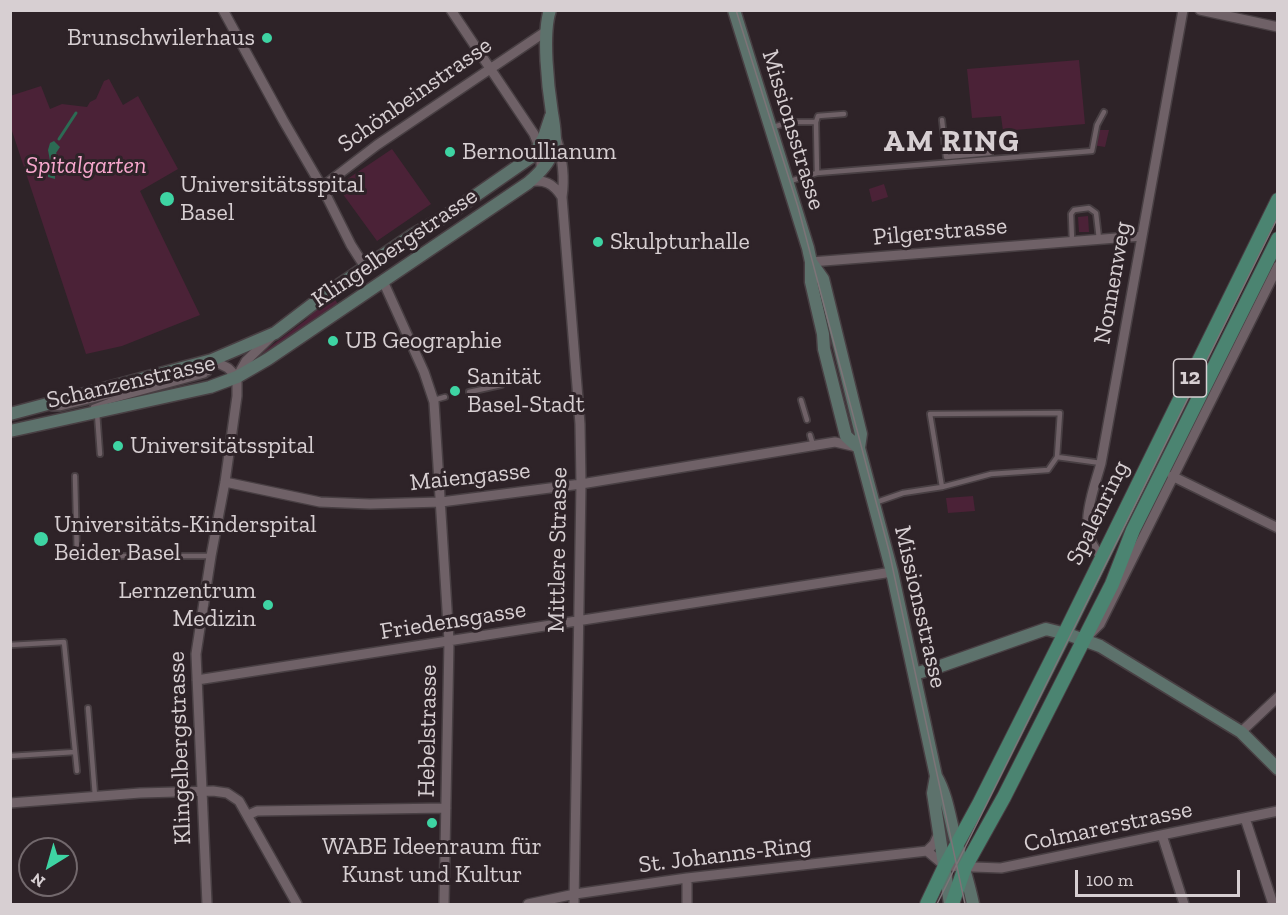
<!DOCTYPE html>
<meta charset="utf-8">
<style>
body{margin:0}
#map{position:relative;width:1288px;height:915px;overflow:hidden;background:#2e2328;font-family:"Zilla Slab",serif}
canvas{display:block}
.frame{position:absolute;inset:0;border:12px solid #d7cfd2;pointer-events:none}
.north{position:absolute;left:18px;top:837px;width:60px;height:60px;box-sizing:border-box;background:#2e2328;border:2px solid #72686c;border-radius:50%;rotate:217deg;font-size:16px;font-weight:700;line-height:24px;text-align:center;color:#d7cfd2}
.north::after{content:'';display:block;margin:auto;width:21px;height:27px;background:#3ed4a3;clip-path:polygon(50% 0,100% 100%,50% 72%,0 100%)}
.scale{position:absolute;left:1075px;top:870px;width:165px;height:27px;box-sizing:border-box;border:3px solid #d7cfd2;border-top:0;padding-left:8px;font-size:18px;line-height:21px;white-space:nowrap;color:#d7cfd2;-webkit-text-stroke:4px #2e2328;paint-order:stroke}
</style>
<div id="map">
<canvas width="1288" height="915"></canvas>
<div class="frame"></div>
<div class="north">N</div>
<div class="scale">100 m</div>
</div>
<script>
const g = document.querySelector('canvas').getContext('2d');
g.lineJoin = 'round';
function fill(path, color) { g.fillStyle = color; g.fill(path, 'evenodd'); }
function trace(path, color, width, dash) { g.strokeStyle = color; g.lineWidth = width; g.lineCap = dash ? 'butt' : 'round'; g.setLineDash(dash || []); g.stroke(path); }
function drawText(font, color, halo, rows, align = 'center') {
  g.font = font + ' "Zilla Slab",serif'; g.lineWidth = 6; g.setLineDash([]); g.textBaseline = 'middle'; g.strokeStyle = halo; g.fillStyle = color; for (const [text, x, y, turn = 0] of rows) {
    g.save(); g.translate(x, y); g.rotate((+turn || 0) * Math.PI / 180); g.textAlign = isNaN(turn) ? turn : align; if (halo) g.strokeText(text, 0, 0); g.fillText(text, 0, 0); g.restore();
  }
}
fill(new Path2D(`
 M1079,60L1085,124L1003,131L1001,116L972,118L967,69Z
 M109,79L123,105L138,96L178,169L140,191L200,315L122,346L86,354L11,128L10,96L41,86L50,109L62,104L87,107L90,102L96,99L104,81Z
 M1092,130H1109L1105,147L1092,145Z
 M392,149L431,204L377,241L337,186Z
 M884,184L888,197L872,202L869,189Z
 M1088,216L1089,232H1079L1078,217Z
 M332,295L338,304L264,355L263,352L306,320L324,301Z
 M973,496L975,511L948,513L946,498Z`), '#4b2237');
fill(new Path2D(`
 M54,141L60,147L56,153L63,165L61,170H53L50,173L55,176V179L48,177V169L51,166L48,150L50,143Z`), '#2c6b54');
trace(new Path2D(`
 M59,139L76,113`), '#2c6b54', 3);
const lane = new Path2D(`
 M942,120L946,157
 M816,122L817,173
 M773,127L791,122H816L818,116L844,114
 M946,157L990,153
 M790,181L817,173L1092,151L1097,125L1104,112
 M1072,241L1071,214L1074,210L1089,208L1096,213L1099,239
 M469,392L501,385
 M434,400L445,397
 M801,400L807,420
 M93,407L109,401L205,375
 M52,408H60L199,374L208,373
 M97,413L100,454
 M810,435L813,445
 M75,476L77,558L124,556H211
 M942,487L991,474L1048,470L1057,457L1101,463
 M874,503L903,493L942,487L930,414L1060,413L1057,457
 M10,645L64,642L77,771
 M88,708L95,796
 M10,756L75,752`);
const street = new Path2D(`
 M223,10L283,120L322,187L351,245L365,267
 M451,10L534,134L541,151V170
 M1200,10L1278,27
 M556,137C562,156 565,177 562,197L580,424L581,484L574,904
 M529,182C544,179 553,183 562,197
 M322,187L377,145L545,32
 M811,262L1142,236
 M383,281L424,372L434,402L449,641L444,904
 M212,360L228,368L237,377
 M1172,476L1278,528
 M225,482L320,502L370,504L441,502L581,484L835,442L857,447
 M1102,557C1075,532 1093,493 1101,463L1183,10
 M1090,634L1100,624L1278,266
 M197,680L892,572
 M1241,732L1278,697
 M10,803L140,793L213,791L227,793L239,801L297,904
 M248,815L257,811L446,808
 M1245,818L1273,904
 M1162,835L1184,904
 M927,851L945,866L1001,868L1278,811
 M207,904L196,654L211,556L225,482L237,396V377L246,361L271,337
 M528,904L575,894L687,878L927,851L934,844L938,835
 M687,904V878`);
const secondary = new Path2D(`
 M734,10L808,248L811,262V282L823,334L824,349L846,436L859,448
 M811,262L823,279L861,434L859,448L892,572L936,776C948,797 950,822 957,845C963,865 969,884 973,904
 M10,414L212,360L275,333L326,294L414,234L446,216L534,155L544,137L551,116
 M10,431L210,387L237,377L268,359L528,183C556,159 558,147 552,113C548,88 542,33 550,10
 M914,674L935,668L1046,629L1070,635L1100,646L1241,732L1278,769
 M936,776L933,793L950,904`);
const primary = new Path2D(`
 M927,904L945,866L980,802L1065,633L1278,200
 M952,904L965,867L1004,797L1112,584L1133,530L1278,239`);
trace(lane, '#483f43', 8);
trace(street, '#483f43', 12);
trace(secondary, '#483f43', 15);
trace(primary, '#483f43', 16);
trace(lane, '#6f6167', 4.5);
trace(street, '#6f6167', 9);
trace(secondary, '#5d726c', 12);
trace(primary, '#4b8471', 14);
trace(new Path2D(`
 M736,10L798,207L889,551L965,904
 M937,904L1278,217`), '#7d7478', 1.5);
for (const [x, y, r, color] of [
 [267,38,6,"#3ed4a3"],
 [450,152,6,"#3ed4a3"],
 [167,199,8,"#3ed4a3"],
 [598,242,6,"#3ed4a3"],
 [333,341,6,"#3ed4a3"],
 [455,391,6,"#3ed4a3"],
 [118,446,6,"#3ed4a3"],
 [41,539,8,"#3ed4a3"],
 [268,605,6,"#3ed4a3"],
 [432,823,6,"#3ed4a3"]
]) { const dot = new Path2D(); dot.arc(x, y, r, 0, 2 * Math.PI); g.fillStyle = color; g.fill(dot); trace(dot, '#2e2328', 2); }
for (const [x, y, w] of [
 [1190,378,33]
]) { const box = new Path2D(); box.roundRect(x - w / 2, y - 19, w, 38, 4.5); g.fillStyle = '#2e2328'; g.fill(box); trace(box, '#d7cfd2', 1.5); }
drawText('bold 22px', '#d7cfd2', null, [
 ["12",1190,378]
]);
drawText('24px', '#d7cfd2', '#2e2328', [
 ["Brunschwilerhaus",255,38,"right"],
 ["Bernoullianum",462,152],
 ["Universitätsspital",180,185],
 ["Basel",180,213],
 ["Skulpturhalle",610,242],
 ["UB Geographie",345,341],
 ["Sanität",467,377],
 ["Basel-Stadt",467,405],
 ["Universitätsspital",130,446],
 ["Universitäts-Kinderspital",54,525],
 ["Beider Basel",54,553],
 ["Lernzentrum",256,591,"right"],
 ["Medizin",256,619,"right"],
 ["WABE Ideenraum für",432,847,"center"],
 ["Kunst und Kultur",432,875,"center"]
], 'left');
drawText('24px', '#d7cfd2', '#2e2328', [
 ["Schönbeinstrasse",415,95,-35],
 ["Missionsstrasse",793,130,73],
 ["Pilgerstrasse",940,232,-5],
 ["Klingelbergstrasse",395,248,-34],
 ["Nonnenweg",1113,283,-80],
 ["Schanzenstrasse",131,382,-13],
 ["Maiengasse",470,477,-6],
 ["Spalenring",1098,513,-64],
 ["Mittlere Strasse",558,550,-89],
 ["Missionsstrasse",920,607,77],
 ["Friedensgasse",453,621,-9],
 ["Hebelstrasse",428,731,-89],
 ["Klingelbergstrasse",180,748,-92],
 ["Colmarerstrasse",1108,827,-12],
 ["St. Johanns-Ring",725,855,-7]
]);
drawText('italic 24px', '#f7a7cd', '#2e2328', [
 ["Spitalgarten",86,166]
]);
g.letterSpacing = '1.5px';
drawText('bold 30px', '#d7cfd2', '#2e2328', [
 ["AM RING",952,142]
]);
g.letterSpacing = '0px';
</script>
